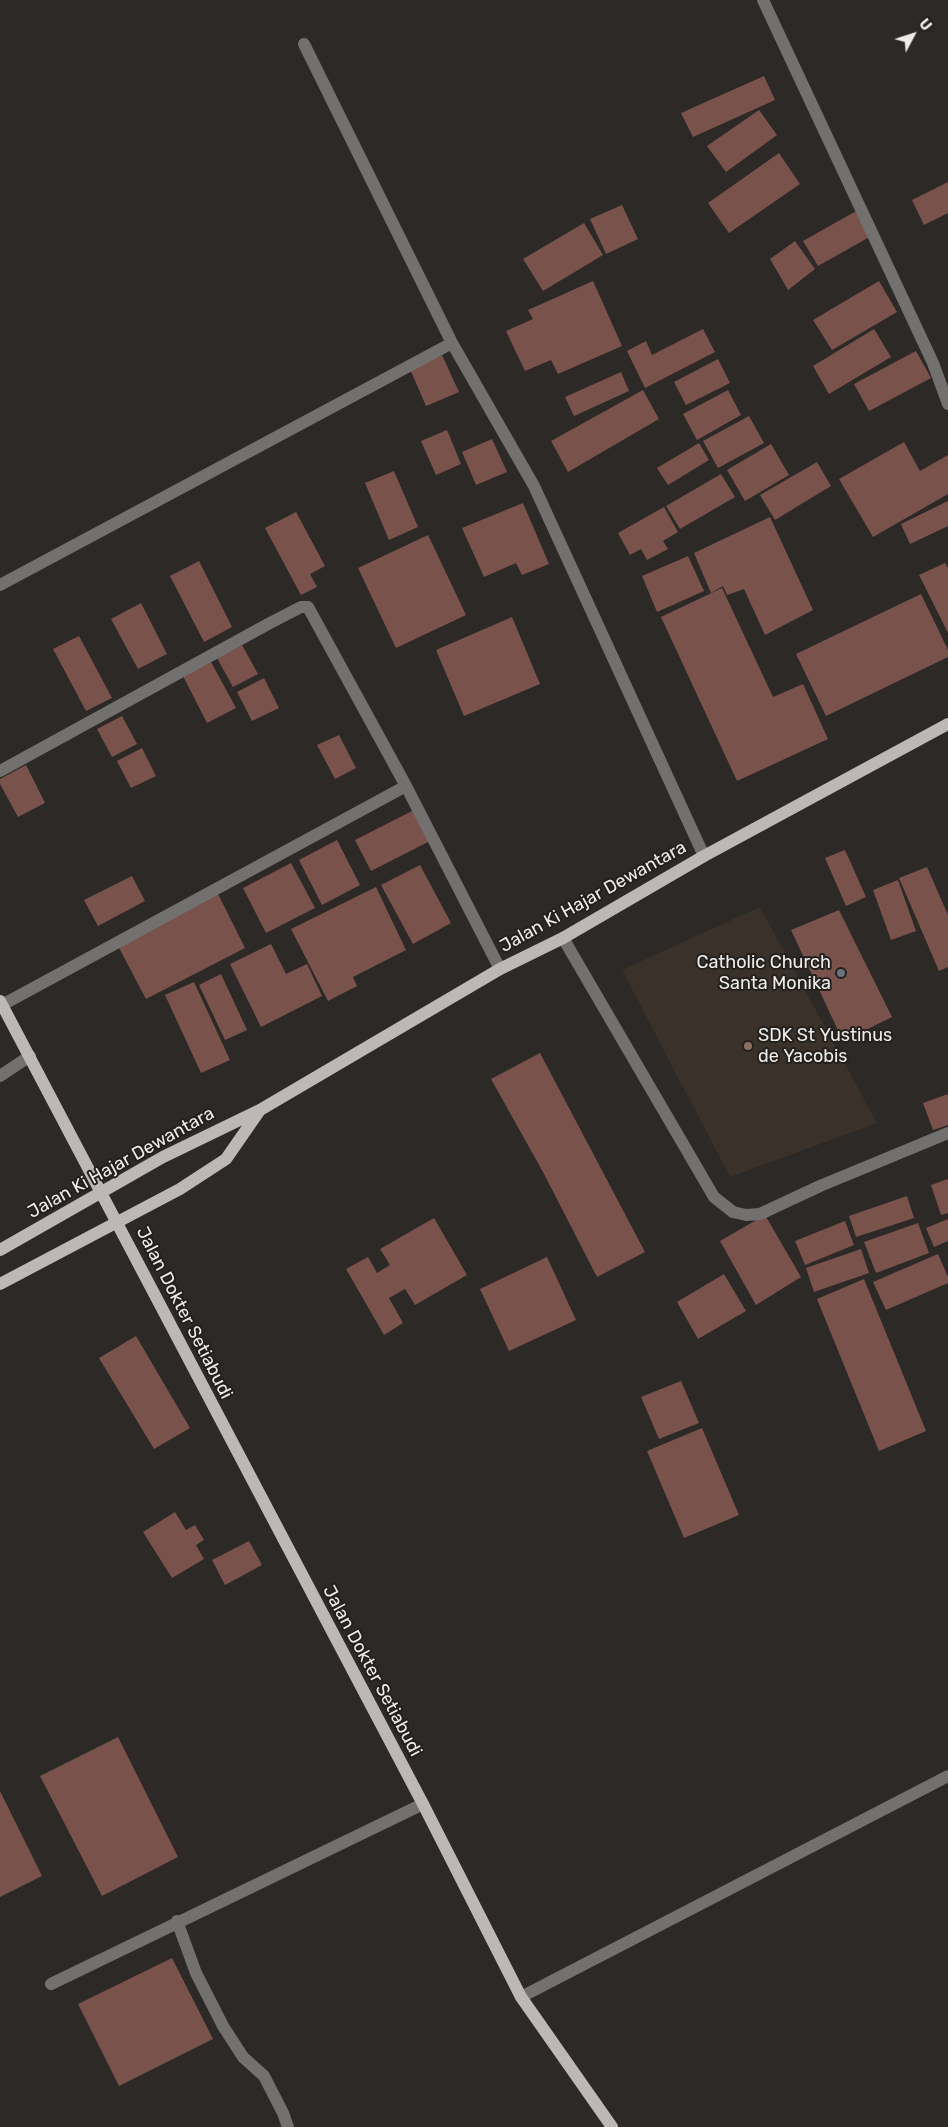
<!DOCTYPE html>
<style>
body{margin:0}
#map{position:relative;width:948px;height:2127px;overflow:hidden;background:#2d2926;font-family:Rubik,sans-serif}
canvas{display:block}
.north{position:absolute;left:888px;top:10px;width:50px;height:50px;-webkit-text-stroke:4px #23201d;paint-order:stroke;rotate:50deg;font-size:14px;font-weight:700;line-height:20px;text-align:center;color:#eeece9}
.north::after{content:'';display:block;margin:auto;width:18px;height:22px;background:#eeece9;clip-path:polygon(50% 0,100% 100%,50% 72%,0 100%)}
</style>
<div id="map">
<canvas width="948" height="2127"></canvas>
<div class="north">U</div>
</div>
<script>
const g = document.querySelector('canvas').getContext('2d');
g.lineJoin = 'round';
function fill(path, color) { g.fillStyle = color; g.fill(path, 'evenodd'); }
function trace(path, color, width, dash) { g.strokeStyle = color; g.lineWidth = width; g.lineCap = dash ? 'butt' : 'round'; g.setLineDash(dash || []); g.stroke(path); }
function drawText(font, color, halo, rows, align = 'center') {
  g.font = font + ' Rubik,sans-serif'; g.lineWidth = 4; g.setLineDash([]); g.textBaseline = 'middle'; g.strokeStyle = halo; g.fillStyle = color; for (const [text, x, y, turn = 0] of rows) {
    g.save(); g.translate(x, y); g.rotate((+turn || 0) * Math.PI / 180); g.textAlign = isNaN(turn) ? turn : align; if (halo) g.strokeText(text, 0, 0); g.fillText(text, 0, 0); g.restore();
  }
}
fill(new Path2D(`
 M760,907L877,1123L730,1177L622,970Z`), '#3a322a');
fill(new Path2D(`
 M764,76L775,100L693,137L681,113Z
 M759,110L777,135L726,172L707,146Z
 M779,153L800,184L729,233L708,203Z
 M948,182V213L924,225L912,200Z
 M622,205L638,239L606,254L590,219Z
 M858,210L873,235L818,266L803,241Z
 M584,223L603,255L543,291L523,259Z
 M795,241L815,269L788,290L770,259Z
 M593,281L622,346L558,374L551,360L525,371L506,331L533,319L528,310Z
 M879,281L897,312L832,350L813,320Z
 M703,329L715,352L645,388L627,351L646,341L652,355Z
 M874,329L891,357L829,394L813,366Z
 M916,351L931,378L869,411L854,384Z
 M442,355L459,392L426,406L410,369Z
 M718,359L730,383L686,405L674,382Z
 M621,372L629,391L574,416L565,397Z
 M643,390L659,419L568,472L551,441Z
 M728,390L741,415L697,440L683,414Z
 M749,416L764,443L718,468L703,441Z
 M447,430L461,464L436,475L421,441Z
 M492,439L507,472L476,485L462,452Z
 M904,442L920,471L948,455V494L873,537L839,479Z
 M699,443L709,460L668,485L657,468Z
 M771,444L789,475L745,501L727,470Z
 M817,462L831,486L775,520L760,495Z
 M394,471L418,527L389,540L365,483Z
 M721,474L735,497L680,529L666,506Z
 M948,501V526L910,544L901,524Z
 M523,503L549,564L522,575L516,563L484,577L462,528Z
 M664,507L678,532L663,541L668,549L647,560L641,549L630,555L618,533Z
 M296,512L325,566L310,574L317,587L301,595L265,528Z
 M770,517L813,610L765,635L744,589L727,595L723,586L711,593L694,553Z
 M428,535L466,615L396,648L358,568Z
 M688,556L704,591L657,612L642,576Z
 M199,561L232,627L204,642L170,576Z
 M945,563L948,568V633L919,575Z
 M722,588L773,697L803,684L828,739L737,781L661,617Z
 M921,594L948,650V657L826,716L796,654Z
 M141,603L167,654L138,669L111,619Z
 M512,617L540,684L464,716L436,650Z
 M79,636L112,698L86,711L53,649Z
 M242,645L258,674L233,687L217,658Z
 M211,662L236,708L207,723L183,676Z
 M264,678L279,708L252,721L237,692Z
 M122,716L137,744L112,757L97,729Z
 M339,735L356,768L335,779L317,745Z
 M142,748L156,776L131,788L117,761Z
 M26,765L45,803L18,817L0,784V779Z
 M414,810L430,841L371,871L355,840Z
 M337,840L360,885L322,905L299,860Z
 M845,850L866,897L846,906L825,858Z
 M291,863L315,908L266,933L243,888Z
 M420,865L451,923L413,944L381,885Z
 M927,867L948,915V967L939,971L899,878Z
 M132,876L145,901L98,926L84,900Z
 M898,880L916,931L891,940L873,890Z
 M376,887L406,950L353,977L357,986L328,1001L291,929Z
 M218,894L245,948L146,999L118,946Z
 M839,910L892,1017L843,1041L791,930Z
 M271,944L286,974L307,964L322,996L261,1027L230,964Z
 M221,974L247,1030L225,1040L199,985Z
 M194,982L230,1060L201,1073L165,995Z
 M540,1053L645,1252L597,1277L543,1172L491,1079Z
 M948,1094V1125L933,1130L923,1103Z
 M948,1179V1213L941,1215L931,1185Z
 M907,1196L914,1218L856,1237L849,1216Z
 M765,1215L801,1277L756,1305L720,1241Z
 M434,1218L467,1275L415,1305L405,1289L389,1298L403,1323L384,1335L346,1269L368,1257L377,1273L390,1265L380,1249Z
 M948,1219V1241L934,1247L926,1228Z
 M845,1221L854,1245L805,1265L795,1241Z
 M918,1223L929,1253L876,1273L864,1242Z
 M861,1249L869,1273L814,1292L806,1268Z
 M938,1254L948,1277V1283L886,1310L873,1282Z
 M547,1257L576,1320L509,1351L480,1289Z
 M724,1274L746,1311L698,1339L677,1302Z
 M864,1279L926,1431L879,1451L817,1299Z
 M136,1336L190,1428L154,1449L99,1358Z
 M681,1381L699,1423L659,1439L641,1397Z
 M702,1428L739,1515L684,1538L647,1451Z
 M175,1512L186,1530L195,1525L204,1540L196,1545L204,1559L172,1578L143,1532Z
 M249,1541L262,1565L225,1585L212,1560Z
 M118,1737L178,1857L102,1896L40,1776Z
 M0,1791L42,1876L0,1897Z
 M172,1958L213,2039L119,2086L78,2004Z`), '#7a524c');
trace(new Path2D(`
 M763,0L933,363L948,404
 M304,44L452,343L534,486L704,856
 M0,585L452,343
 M0,771L270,623L301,607H308L406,786L500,969
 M563,938L714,1197L733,1212L746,1215L760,1214L820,1186L948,1133
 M2,1005L406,786
 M0,1076L30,1056
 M177,1921L196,1973L223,2026L243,2057L264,2076L283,2113L288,2127
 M51,1984L423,1804
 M521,1997L948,1776`), '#737170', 12);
trace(new Path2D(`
 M0,1001L423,1804L521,1997L612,2127
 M0,1250L163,1157L260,1110L500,969L563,938L704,856L948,724
 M0,1284L180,1189L226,1159L260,1110`), '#bdb8b6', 12);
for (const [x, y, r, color] of [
 [841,973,5,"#6b7280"],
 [748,1046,5,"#8d6e63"]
]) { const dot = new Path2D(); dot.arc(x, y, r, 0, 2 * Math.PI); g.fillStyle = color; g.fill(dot); trace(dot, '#23201d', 2); }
drawText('18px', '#eeece9', '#23201d', [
 ["Jalan Ki Hajar Dewantara",593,897,-29],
 ["Jalan Ki Hajar Dewantara",121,1163,-29],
 ["Jalan Dokter Setiabudi",184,1313,63],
 ["Jalan Dokter Setiabudi",372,1671,62]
]);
drawText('18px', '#eeece9', '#23201d', [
 ["Catholic Church",831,963],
 ["Santa Monika",831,984],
 ["SDK St Yustinus",758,1036,"left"],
 ["de Yacobis",758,1057,"left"]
], 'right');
</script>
